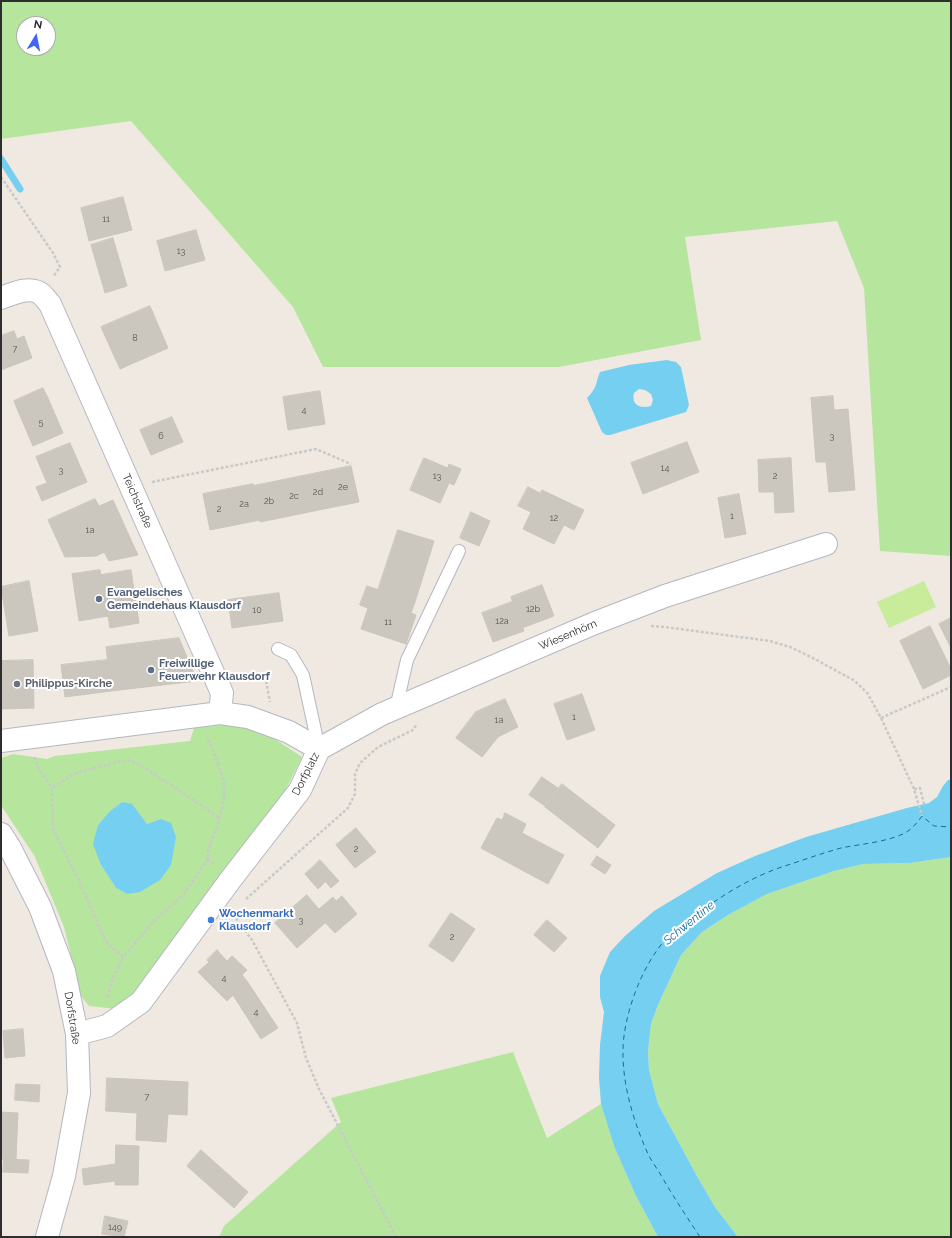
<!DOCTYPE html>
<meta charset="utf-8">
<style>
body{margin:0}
#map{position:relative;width:952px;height:1238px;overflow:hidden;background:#efe9e1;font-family:Raleway,sans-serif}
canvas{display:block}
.frame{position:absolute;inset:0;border:2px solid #2e2e2e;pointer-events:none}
.north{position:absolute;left:16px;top:16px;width:40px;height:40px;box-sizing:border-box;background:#fff;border:1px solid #ababab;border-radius:50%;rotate:10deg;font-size:11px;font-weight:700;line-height:16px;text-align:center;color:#2e2e2e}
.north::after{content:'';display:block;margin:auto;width:14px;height:18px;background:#4264fb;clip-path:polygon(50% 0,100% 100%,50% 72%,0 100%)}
</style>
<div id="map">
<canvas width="952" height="1238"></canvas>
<div class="frame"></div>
<div class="north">N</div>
</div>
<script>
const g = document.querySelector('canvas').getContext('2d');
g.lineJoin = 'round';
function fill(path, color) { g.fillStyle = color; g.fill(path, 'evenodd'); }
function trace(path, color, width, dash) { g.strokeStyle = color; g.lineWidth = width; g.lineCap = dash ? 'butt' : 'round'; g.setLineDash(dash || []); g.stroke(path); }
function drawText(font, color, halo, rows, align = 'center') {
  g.font = font + ' Raleway,sans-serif'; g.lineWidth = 4; g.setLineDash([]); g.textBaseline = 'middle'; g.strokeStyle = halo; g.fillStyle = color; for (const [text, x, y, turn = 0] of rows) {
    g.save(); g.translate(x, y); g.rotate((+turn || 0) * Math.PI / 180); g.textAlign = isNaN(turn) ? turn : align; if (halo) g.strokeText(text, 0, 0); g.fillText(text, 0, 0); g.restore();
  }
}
fill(new Path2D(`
 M1,1H951V556L880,551L864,288L837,221L685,237L701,340L559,367H323L293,307L131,121L1,139ZM24,24H48V48H24Z
 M232,724L261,730L302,757L281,799L135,997L117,1009L89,1006L81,996L64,927L35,857L1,805V758L13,754L47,759L55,756L190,741L194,728ZM122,802L147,824L161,819L127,894L116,888L101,865L98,825L110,811Z
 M951,857V1237H738L715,1207L698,1178L658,1104L649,1070L648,1051L651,1024L658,1005L681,955L702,932L728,915L767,894L834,871L863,864L910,863Z
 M513,1052L547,1138L601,1104L614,1146L635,1194L658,1237H219L224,1226L341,1122L331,1098Z`), '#b6e59e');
fill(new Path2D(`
 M924,581L936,607L889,628L877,602Z`), '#c9ec9a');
fill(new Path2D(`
 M667,360L676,362L681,367L689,405L686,412L610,435H606L602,432L587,398C598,387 595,384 600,372L629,365ZM639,389L645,390L651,394L653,400L651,406C640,409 631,405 634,393Z
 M948,780H951V857L910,863L863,864L834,871L767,894L728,915L702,932L681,955L658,1005L651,1024L648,1051L649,1070L658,1104L698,1178L715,1207L738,1237H658L635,1194L614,1146L601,1104L599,1078L600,1045L604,1012L600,997V976L610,952L625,936L654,911L717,873L755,856L806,837L907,808L929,803L937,797L943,786Z
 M122,802L132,804L147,824L161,819L171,823L176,837L171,865L160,880L140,892L127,894L116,888L101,865L93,844L98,825L110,811Z`), '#75cff0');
trace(new Path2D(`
 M1,159L20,189`), '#75cff0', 7);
trace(new Path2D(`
 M700,1237C687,1217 674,1198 662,1177C658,1170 653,1163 649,1156C635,1126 623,1088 623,1054C622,1018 642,964 667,938C679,924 696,914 711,904C734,888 761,873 788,865C806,859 823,853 841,848C861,844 887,842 905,833C912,829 917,823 922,816L934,826L951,827`), '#0d6fa3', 1, [5, 4]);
const building = new Path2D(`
 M123,197L132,230L89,241L81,208Z
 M196,230L205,260L165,271L157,241Z
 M113,238L127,286L105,293L91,245Z
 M150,306L168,348L120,369L101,327Z
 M14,331L17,339L24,336L32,358L1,370V336Z
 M43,388L48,398L18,411L14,401Z
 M320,391L325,424L288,430L283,397Z
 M833,396L834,410L848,409L855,490L829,492L826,462H816L811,398Z
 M48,398L63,433L33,446L18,411Z
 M172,417L183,442L151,455L140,430Z
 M687,442L699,472L643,494L631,463Z
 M70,443L87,482L42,501L36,487L47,483L36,457Z
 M424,458L448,468L449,464L461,469L454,485L449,483L440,503L410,490Z
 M791,458L794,512L775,513L774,492H759L758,460Z
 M351,466L359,502L334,507L327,471Z
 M327,471L334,507L309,512L302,476Z
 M302,476L309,512L285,517L278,481Z
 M278,481L285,517L260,522L253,486Z
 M253,484L260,520L235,525L228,489Z
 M528,487L540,493L542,490L584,510L574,530L564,525L554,544L523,529L531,512L518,506Z
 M228,489L235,525L210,530L203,494Z
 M739,494L746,534L725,538L718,498Z
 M95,499L99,506L113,500L131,540L96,556L65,557L48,520Z
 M471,512L490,521L479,546L460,538Z
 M398,530L434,541L415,602L378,590Z
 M131,540L138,555L109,561L104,552Z
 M100,570L108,616L79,621L72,574Z
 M131,570L139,623L110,628L101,575Z
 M29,581L38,631L9,636L1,587Z
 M542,585L554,616L522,628L511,597Z
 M367,586L415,602L411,613L416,615L406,644L361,629L368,608L360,605Z
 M279,593L283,621L232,628L228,600Z
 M512,602L524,631L493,642L482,613Z
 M951,618V648L939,624Z
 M930,626L951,669V675L923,689L900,641Z
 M179,638L197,681L111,691L106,647Z
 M33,660L34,708L1,709V661Z
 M107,660L111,691L65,697L61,665Z
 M582,694L595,730L567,740L554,704Z
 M505,699L518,727L498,737L476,712Z
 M476,712L498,737L482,757L456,738Z
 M542,777L558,788L545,806L529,795Z
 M562,784L615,825L598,848L545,807Z
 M505,813L526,824L522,833L564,855L548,884L481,848L497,818L502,820Z
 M356,828L376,852L355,868L336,845Z
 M597,856L611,865L605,874L591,865Z
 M320,860L339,881L331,888L313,867Z
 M313,867L325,882L318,889L305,874Z
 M307,895L323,914L320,917L326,922L297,948L275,923Z
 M342,896L357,914L335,933L320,917L323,914L319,909L333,897L336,901Z
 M451,913L475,929L453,962L429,946Z
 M547,920L567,938L554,952L534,935Z
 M217,950L227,961L232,956L247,970L242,975L247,981L227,1001L198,972L209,962L207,960Z
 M247,981L278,1028L261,1039L233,995Z
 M23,1029L25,1056L5,1058L3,1031Z
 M107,1078L188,1082L187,1115L168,1114L166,1142L136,1140L137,1113L106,1111Z
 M16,1084L40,1085L39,1102L15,1100Z
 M1,1112L18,1113L17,1136L1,1135Z
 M1,1135L17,1136L16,1159H1Z
 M116,1145L139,1146L138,1185H115V1181L84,1185L82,1169L115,1164Z
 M201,1150L248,1192L234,1208L187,1166Z
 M4,1159L29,1160L28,1173L3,1172Z
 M105,1216L128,1221L124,1237L102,1234Z`);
fill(building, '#cbc7bf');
trace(building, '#cbc5ba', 1);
const lane = new Path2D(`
 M278,649L291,655L303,675L319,749
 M396,708L407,660L459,551`);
const street = new Path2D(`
 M1,298C12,294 30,285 41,294C44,296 47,301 50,304L222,693L220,713
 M1,741L220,713L248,717L289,732L319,749L300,790L231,879L141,1002L107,1026L77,1034
 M319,749L382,714L595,623L665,596L826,544`);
const secondary = new Path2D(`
 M1,834L10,848L40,907L64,971L77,1034L79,1093L64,1176L47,1237`);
trace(lane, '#b4b7c1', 14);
trace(street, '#b4b7c1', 24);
trace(secondary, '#b4b7c1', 24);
trace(new Path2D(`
 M1,177L53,253L60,267L53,277
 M152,482L316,449L351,464
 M651,626L665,627L770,641L790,647L813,658L855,681L868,694L881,718L914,789L922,816
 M266,681L270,702
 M881,718L951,687
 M35,757C37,770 45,778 52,788
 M914,789L920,788L924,804
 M208,859L215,865
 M246,899L348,808L355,794V774L360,763L378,747L413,730L417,724
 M233,914L252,940L297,1023L306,1058L319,1089L396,1237
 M123,957L106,942L78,879L53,829L52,788L76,773L117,762L128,760L139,764L220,818
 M108,997L112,980L123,957L153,922L183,895L208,859V851L220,818L224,800V782L217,760L207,737`), '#c9c9c9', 2.5, [3, 2]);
trace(lane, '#fff', 12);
trace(street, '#fff', 22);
trace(secondary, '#fff', 22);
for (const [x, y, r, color] of [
 [99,599,4,"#5c6f8a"],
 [151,670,4,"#5c6f8a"],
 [17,684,4,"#6b7280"],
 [211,920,4,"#3f7fe0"]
]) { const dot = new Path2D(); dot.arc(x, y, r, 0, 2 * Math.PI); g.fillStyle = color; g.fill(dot); trace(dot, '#fff', 1.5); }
drawText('9px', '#555452', null, [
 ["11",106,219],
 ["13",181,251],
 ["8",135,338],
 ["7",15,349],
 ["4",304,410],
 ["5",41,422],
 ["6",161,436],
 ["3",832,436],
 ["14",665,468],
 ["3",61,470],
 ["13",437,476],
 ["2",775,476],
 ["2e",343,487],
 ["2d",318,492],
 ["2c",294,496],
 ["2b",269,501],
 ["2a",244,504],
 ["2",219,509],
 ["1",732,516],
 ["12",554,518],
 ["1a",90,530],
 ["12b",533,609],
 ["10",257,610],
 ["12a",502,621],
 ["11",388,622],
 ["1",574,717],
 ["1a",499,720],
 ["2",356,849],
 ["3",301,920],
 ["2",452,937],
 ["4",224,978],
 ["4",256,1012],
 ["7",147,1097],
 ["149",115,1227]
]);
drawText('11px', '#2e2e2e', '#fff', [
 ["Teichstraße",137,501,66],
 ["Wiesenhörn",568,635,-23],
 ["Dorfplatz",306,774,-63],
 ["Dorfstraße",72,1018,81]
]);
drawText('bold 11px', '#4e5e75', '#fff', [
 ["Evangelisches",107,593],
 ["Gemeindehaus Klausdorf",107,606],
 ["Freiwillige",159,664],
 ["Feuerwehr Klausdorf",159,677]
], 'left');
drawText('bold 11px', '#5b616d', '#fff', [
 ["Philippus-Kirche",25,684]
], 'left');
drawText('bold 11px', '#366cbe', '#fff', [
 ["Wochenmarkt",219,914],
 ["Klausdorf",219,927]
], 'left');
drawText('italic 12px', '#0d6fa3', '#fff', [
 ["Schwentine",689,923,-39]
]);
</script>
